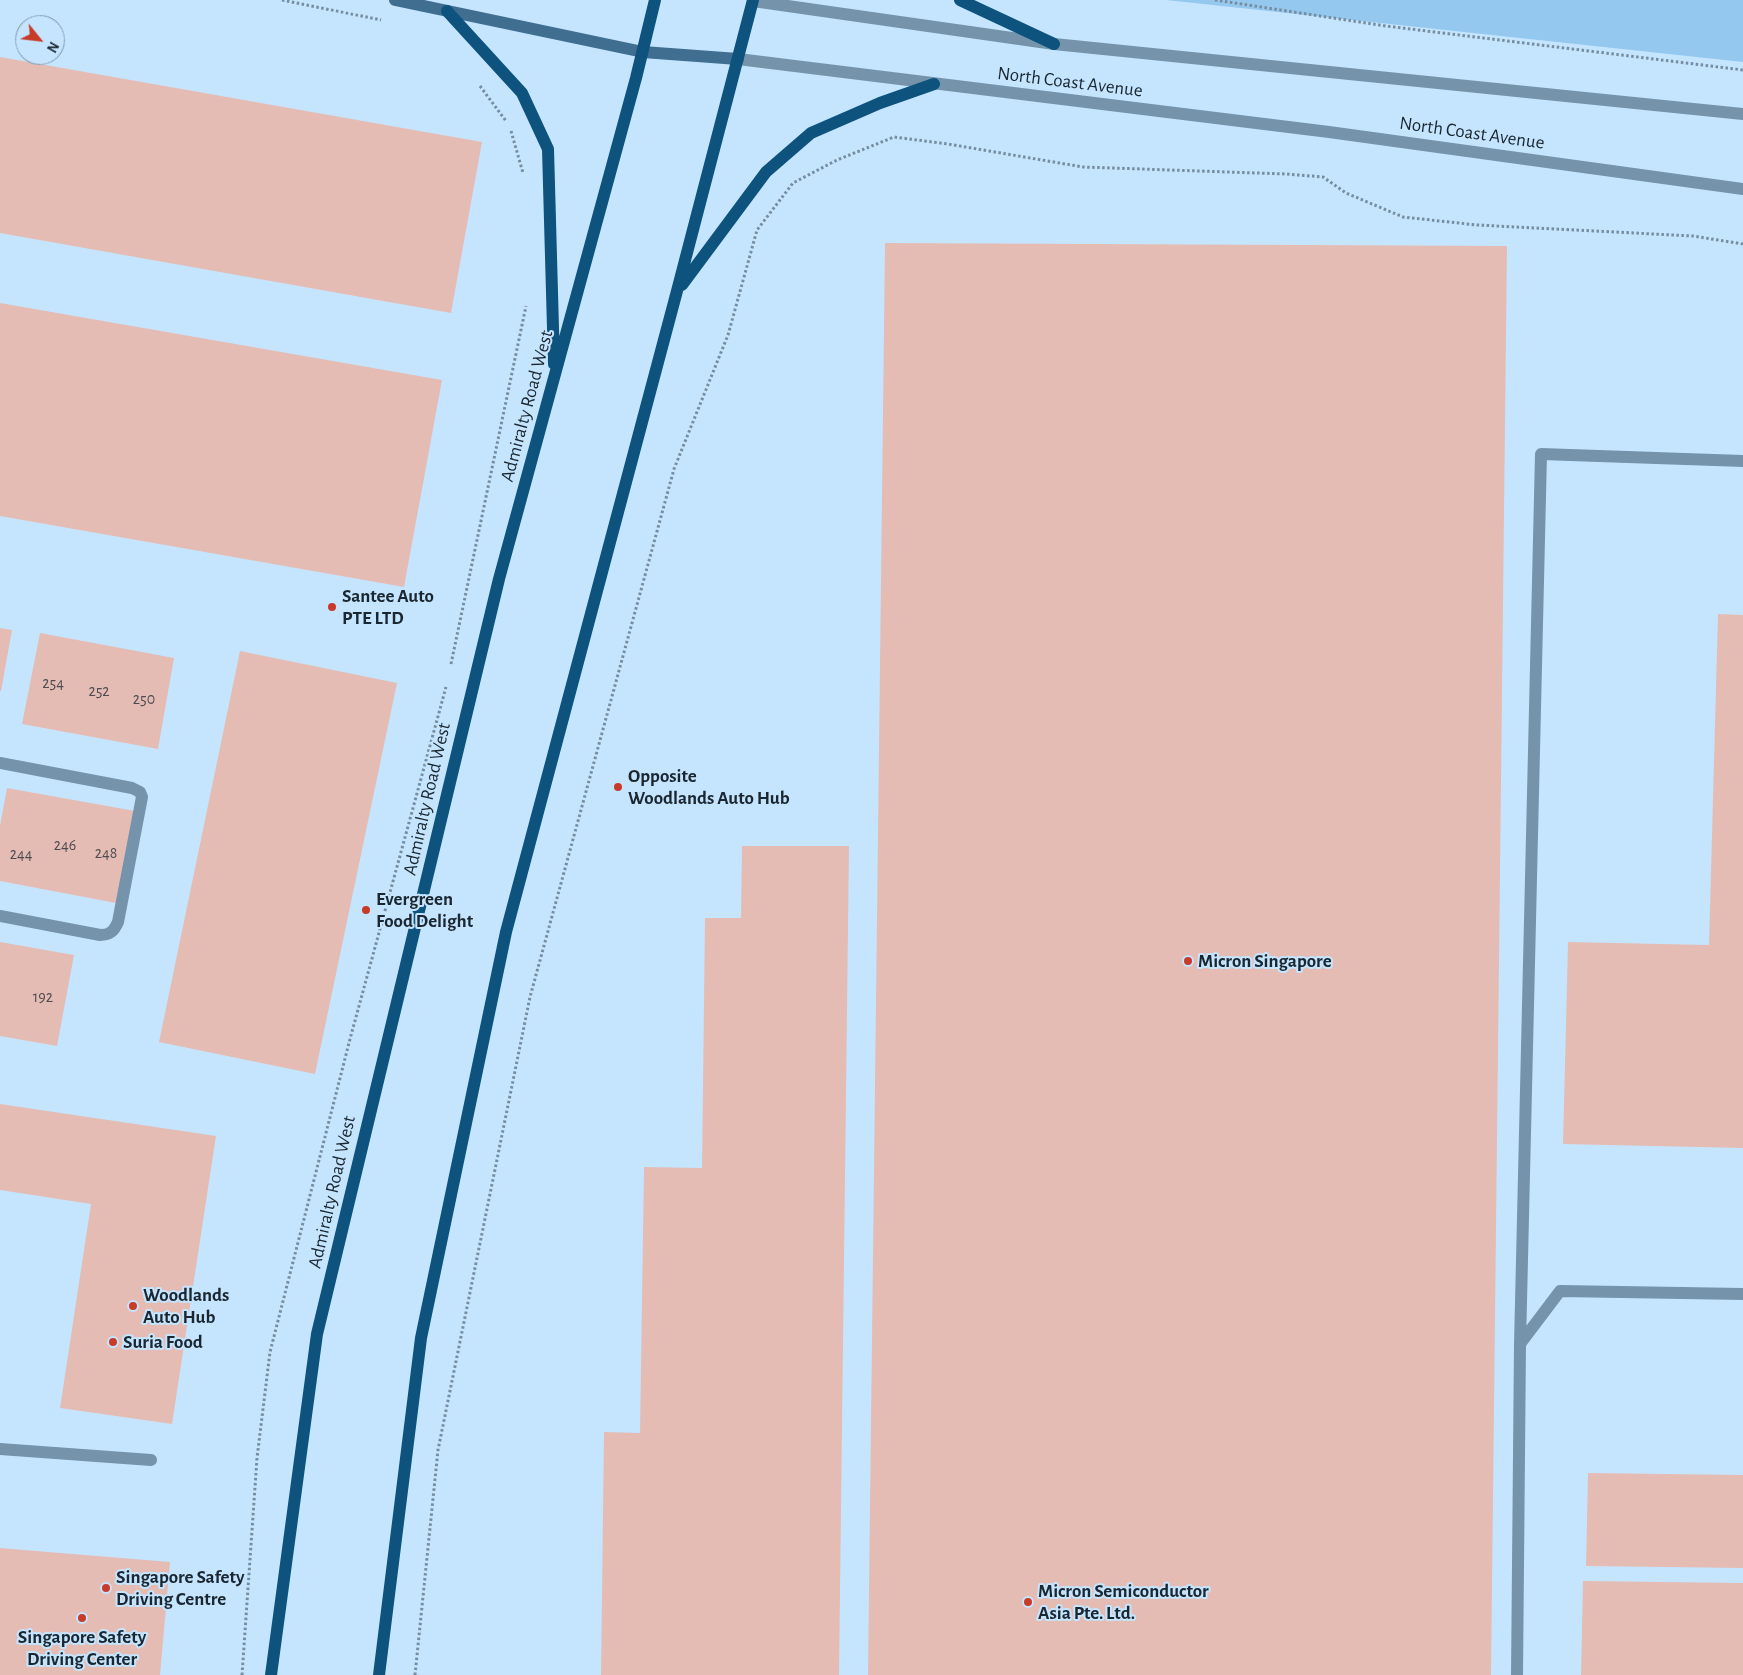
<!DOCTYPE html>
<style>
body{margin:0}
#map{position:relative;width:1743px;height:1675px;overflow:hidden;background:#c5e5ff;font-family:"Alegreya Sans",sans-serif}
canvas{display:block}
.north{position:absolute;left:15px;top:15px;width:50px;height:50px;box-sizing:border-box;background:#c5e5ff;border:1px solid #8199ac;border-radius:50%;rotate:119deg;font-size:14px;font-weight:700;line-height:20px;text-align:center;color:#1b2730}
.north::after{content:'';display:block;margin:auto;width:18px;height:22px;background:#c83b29;clip-path:polygon(50% 0,100% 100%,50% 72%,0 100%)}
</style>
<div id="map">
<canvas width="1743" height="1675"></canvas>
<div class="north">N</div>
</div>
<script>
const g = document.querySelector('canvas').getContext('2d');
g.lineJoin = 'round';
function fill(path, color) { g.fillStyle = color; g.fill(path, 'evenodd'); }
function trace(path, color, width, dash) { g.strokeStyle = color; g.lineWidth = width; g.lineCap = dash ? 'butt' : 'round'; g.setLineDash(dash || []); g.stroke(path); }
function drawText(font, color, halo, rows, align = 'center') {
  g.font = font + ' "Alegreya Sans",sans-serif'; g.lineWidth = 4; g.setLineDash([]); g.textBaseline = 'middle'; g.strokeStyle = halo; g.fillStyle = color; for (const [text, x, y, turn = 0] of rows) {
    g.save(); g.translate(x, y); g.rotate((+turn || 0) * Math.PI / 180); g.textAlign = isNaN(turn) ? turn : align; if (halo) g.strokeText(text, 0, 0); g.fillText(text, 0, 0); g.restore();
  }
}
fill(new Path2D(`
 M1166,0H1743V62Z`), '#95c8ef');
fill(new Path2D(`
 M0,57L482,142L451,313L0,233Z
 M885,243L1507,246L1491,1675H868Z
 M0,303L442,380L404,587L0,516Z
 M1718,614L1743,615V1148L1563,1144L1568,942L1709,945Z
 M0,628L12,630L1,691H0Z
 M40,633L174,658L158,749L22,724Z
 M240,651L397,683L315,1074L159,1042Z
 M7,788L135,811L116,903L0,881V826Z
 M742,846H849L839,1675H601L604,1432L640,1433L644,1167L702,1168L705,918H741Z
 M0,942L74,955L57,1046L0,1036Z
 M0,1104L216,1136L172,1424L60,1408L91,1204L0,1190Z
 M1588,1473L1743,1475V1568L1586,1566Z
 M0,1548L170,1562L160,1675H0Z
 M1583,1581L1743,1583V1675H1581Z`), '#e5bcb4');
trace(new Path2D(`
 M282,0L381,20
 M1215,0L1386,26L1743,70
 M480,86L506,121
 M511,131L523,173
 M451,664L526,306
 M242,1675L257,1458L270,1352L350,1039L446,687
 M415,1675L438,1450L530,997L674,469L728,335L757,230L793,183L837,160L894,137L948,144L1083,167L1286,174L1323,177L1346,193L1403,217L1477,225L1693,236L1743,244`), '#768d9f', 3, [2.5, 2.5]);
trace(new Path2D(`
 M0,763L132,788L140,792L142,797L118,922C114,931 110,935 100,935L0,916
 M1520,1344L1560,1291L1743,1294
 M0,1449L151,1460
 M1517,1675L1520,1344L1541,454L1743,461`), '#7594ac', 12);
trace(new Path2D(`
 M753,1L1054,44L1743,114
 M738,59L1329,132L1743,189`), '#7594ac', 12);
trace(new Path2D(`
 M395,0L643,52L738,59`), '#3f6e91', 12);
trace(new Path2D(`
 M960,0L1054,44
 M447,11L522,93L548,149L554,364
 M682,285L766,172L811,133L880,103L934,84
 M271,1675L317,1334L499,579L636,78L655,0
 M379,1675L421,1338L506,932L677,291L753,0`), '#0d537d', 12);
for (const [x, y, r, color] of [
 [332,607,5,"#c83b29"],
 [618,787,5,"#c83b29"],
 [366,910,5,"#c83b29"],
 [1188,961,5,"#c83b29"],
 [133,1306,5,"#c83b29"],
 [113,1342,5,"#c83b29"],
 [106,1588,5,"#c83b29"],
 [1028,1602,5,"#c83b29"],
 [82,1618,5,"#c83b29"]
]) { const dot = new Path2D(); dot.arc(x, y, r, 0, 2 * Math.PI); g.fillStyle = color; g.fill(dot); trace(dot, '#c5e5ff', 2); }
drawText('16px', '#4e4c51', null, [
 ["254",53,683],
 ["252",99,691],
 ["250",144,699],
 ["246",65,845],
 ["248",106,853],
 ["244",21,854],
 ["192",43,997]
]);
drawText('19px', '#1b2730', '#c5e5ff', [
 ["North Coast Avenue",1070,82,7],
 ["North Coast Avenue",1472,133,8],
 ["Admiralty Road West",527,406,-75],
 ["Admiralty Road West",427,799,-77],
 ["Admiralty Road West",332,1192,-77]
]);
drawText('bold 19px', '#1b2730', '#c5e5ff', [
 ["Santee Auto",342,596],
 ["PTE LTD",342,618],
 ["Opposite",628,776],
 ["Woodlands Auto Hub",628,798],
 ["Evergreen",376,899],
 ["Food Delight",376,921],
 ["Micron Singapore",1198,961],
 ["Woodlands",143,1295],
 ["Auto Hub",143,1317],
 ["Suria Food",123,1342],
 ["Singapore Safety",116,1577],
 ["Driving Centre",116,1599],
 ["Micron Semiconductor",1038,1591],
 ["Asia Pte. Ltd.",1038,1613],
 ["Singapore Safety",82,1637,"center"],
 ["Driving Center",82,1659,"center"]
], 'left');
</script>
